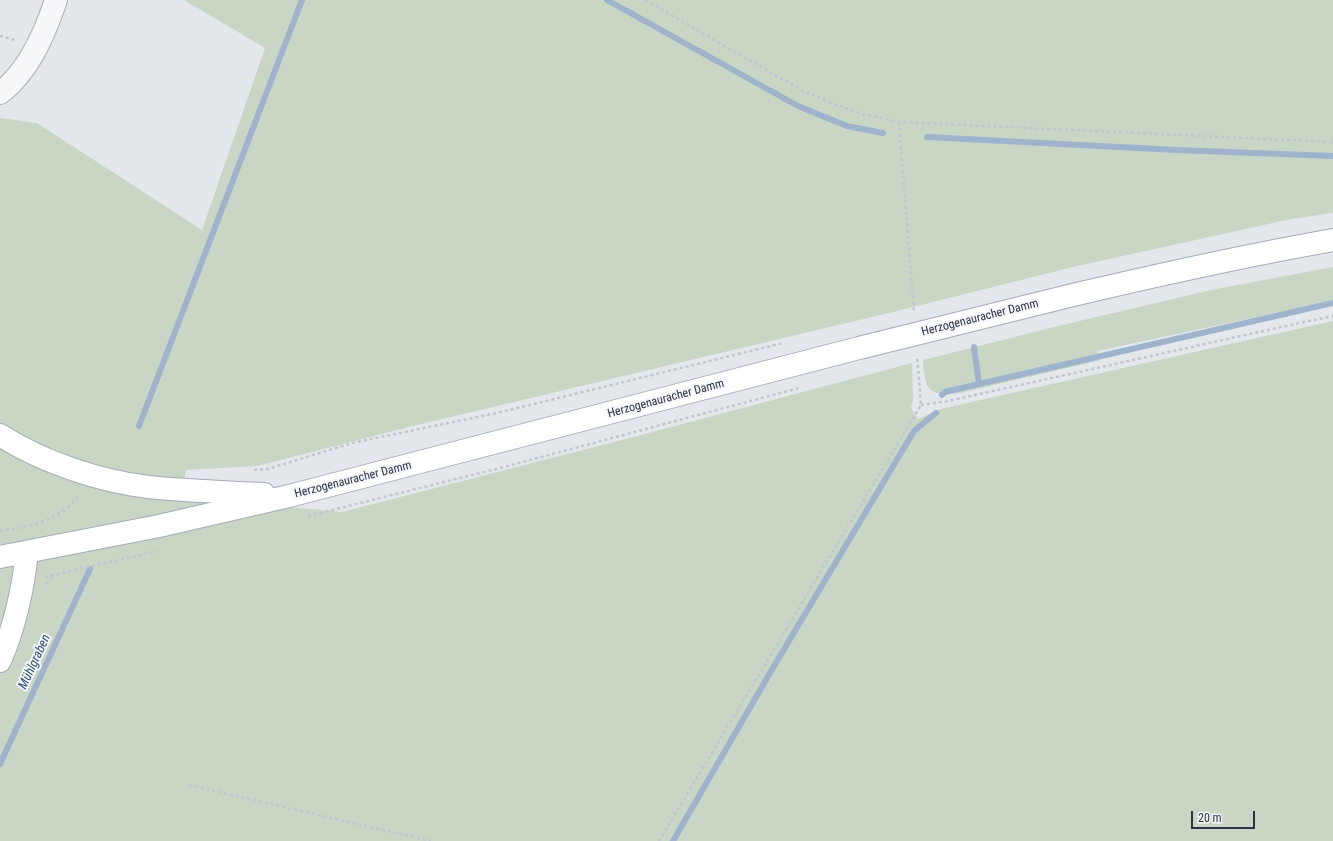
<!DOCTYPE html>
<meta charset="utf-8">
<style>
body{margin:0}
#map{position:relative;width:1333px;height:841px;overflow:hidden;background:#e4e7ec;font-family:"Roboto Condensed",sans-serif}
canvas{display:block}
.scale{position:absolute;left:1191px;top:811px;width:64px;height:18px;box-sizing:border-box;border:2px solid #2b3445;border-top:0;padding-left:5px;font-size:12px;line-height:14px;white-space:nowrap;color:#2b3445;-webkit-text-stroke:3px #f4f6f9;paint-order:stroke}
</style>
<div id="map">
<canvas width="1333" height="841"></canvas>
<div class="scale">20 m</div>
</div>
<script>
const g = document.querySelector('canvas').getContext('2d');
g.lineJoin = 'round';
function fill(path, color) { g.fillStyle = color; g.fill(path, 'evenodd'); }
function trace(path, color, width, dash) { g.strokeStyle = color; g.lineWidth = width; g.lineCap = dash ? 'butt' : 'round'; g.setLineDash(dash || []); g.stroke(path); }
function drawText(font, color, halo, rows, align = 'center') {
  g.font = font + ' "Roboto Condensed",sans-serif'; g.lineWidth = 4; g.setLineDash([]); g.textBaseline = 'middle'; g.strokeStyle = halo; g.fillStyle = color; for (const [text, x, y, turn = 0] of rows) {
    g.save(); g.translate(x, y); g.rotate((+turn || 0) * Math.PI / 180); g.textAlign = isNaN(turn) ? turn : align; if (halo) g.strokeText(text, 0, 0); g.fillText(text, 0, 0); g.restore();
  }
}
fill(new Path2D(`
 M184,0H1333V213L1291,219L1073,267L893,312L413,426L257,466L186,470L181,497L342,512L641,435L912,363L913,400L911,408L918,419L940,409L1333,321V841H0V118L37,123L202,230L265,48Z
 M1333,267V301L1097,351L1101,360L960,393C928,397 925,390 923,360L1058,326L1211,290Z`), '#c9d6c5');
trace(new Path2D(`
 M607,0L798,106L847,126L883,133
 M927,137L1176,150L1333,156
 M974,347L979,384L1333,303
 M942,395L945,392L979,384
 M139,426L302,0
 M0,764L90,569
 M673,841L774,666L914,431L936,413`), '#9fb4cc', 6);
const minor = new Path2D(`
 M0,93C29,71 45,33 56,0`);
const major = new Path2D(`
 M1077,294C1162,274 1247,255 1333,240
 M0,435C42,462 99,481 148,487C186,491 225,492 264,494
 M0,557L159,526L289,496L859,348
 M0,661C15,626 23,590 27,552`);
trace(minor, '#a9aeb7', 24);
trace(major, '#a3abb8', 24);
trace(new Path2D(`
 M645,0L801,90L832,103L862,114L899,122L1333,142
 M0,36L15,40
 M899,122L914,313
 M921,405L948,401L1295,324L1333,316
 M254,470L268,469L352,443L501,412L783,343
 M308,516L504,467L799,388
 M0,531C29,527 62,520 79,495
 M45,577L157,551
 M46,584L53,576
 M189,785L431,841
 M659,841L921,405L917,356`), '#c2c5cb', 2.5, [3, 3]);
trace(minor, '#f7f8fa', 22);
trace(major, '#fff', 22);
const majorBridge = new Path2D(`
 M859,348L1077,294`);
trace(majorBridge, '#a3abb8', 24, []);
trace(majorBridge, '#fff', 22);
drawText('12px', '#2b3445', '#f4f6f9', [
 ["Herzogenauracher Damm",980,318,-14],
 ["Herzogenauracher Damm",666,399,-15],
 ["Herzogenauracher Damm",353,480,-14]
]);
drawText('italic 13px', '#34527a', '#f4f6f9', [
 ["Mühlgraben",35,662,-65]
]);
</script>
